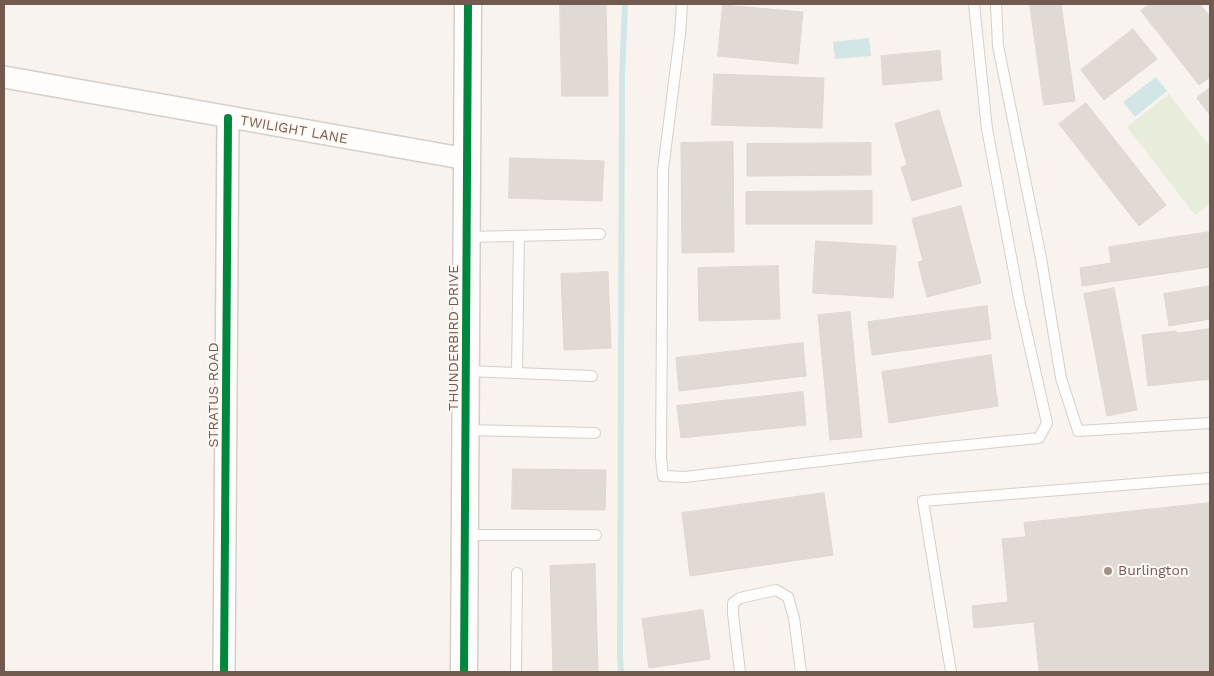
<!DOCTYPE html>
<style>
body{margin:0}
#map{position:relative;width:1214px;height:676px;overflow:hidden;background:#f8f3ee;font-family:"Work Sans",sans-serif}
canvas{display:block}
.frame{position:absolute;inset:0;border:5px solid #735a51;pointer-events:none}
</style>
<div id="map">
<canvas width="1214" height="676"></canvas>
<div class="frame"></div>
</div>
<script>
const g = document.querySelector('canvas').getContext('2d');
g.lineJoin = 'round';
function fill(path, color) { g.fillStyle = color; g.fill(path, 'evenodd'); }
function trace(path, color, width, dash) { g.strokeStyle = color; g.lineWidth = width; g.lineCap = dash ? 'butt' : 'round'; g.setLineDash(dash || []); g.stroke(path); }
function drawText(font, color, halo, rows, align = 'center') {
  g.font = font + ' "Work Sans",sans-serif'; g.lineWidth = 4; g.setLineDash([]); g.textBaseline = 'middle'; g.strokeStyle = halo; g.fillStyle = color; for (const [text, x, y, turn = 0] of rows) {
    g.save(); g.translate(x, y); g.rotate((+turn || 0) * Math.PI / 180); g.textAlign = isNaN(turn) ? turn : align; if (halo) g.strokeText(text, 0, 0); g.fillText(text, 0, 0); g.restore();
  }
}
fill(new Path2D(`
 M1169,94L1210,147V204L1195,215L1127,127Z`), '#e7ecdb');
fill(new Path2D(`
 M869,38L871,56L835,59L833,42Z
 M1156,77L1167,91L1135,117L1123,102Z`), '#d2e6e6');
trace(new Path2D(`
 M621,672L620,657L622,77L625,4`), '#d2e6e6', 6);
const building = new Path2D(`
 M560,4H606L608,96H562Z
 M1030,4H1061L1075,101L1044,105Z
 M1150,4H1200L1210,17V77L1199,85L1141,11Z
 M723,5L803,12L798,64L718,56Z
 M1133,29L1157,59L1104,100L1081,70Z
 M940,51L942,80L883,85L881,56Z
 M714,74L824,78L822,128L712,125Z
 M1210,88V115L1197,98Z
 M1086,103L1166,205L1139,226L1059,124Z
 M939,110L962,186L912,201L901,167L907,165L895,124Z
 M733,142L734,252L682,253L681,143Z
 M871,143V175L747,176V144Z
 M510,158L604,161L602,201L509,198Z
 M872,191V224H746V192Z
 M961,206L981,283L927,297L918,262L923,261L912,219Z
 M1210,232V267L1082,286L1080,268L1111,263L1109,247Z
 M816,241L896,246L893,298L813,293Z
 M778,266L780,319L699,321L698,268Z
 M608,272L611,348L564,350L561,274Z
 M1210,286V319L1169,326L1164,294Z
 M1114,288L1137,410L1107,416L1084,294Z
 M987,306L991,339L872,355L868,322Z
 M850,312L862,437L830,440L818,315Z
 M1210,329V379L1148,386L1142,335L1176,331L1177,333Z
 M803,343L806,376L679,391L676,358Z
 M991,355L998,406L889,423L882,372Z
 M803,392L806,425L681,438L677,406Z
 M513,469L606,470L605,510L512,509Z
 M824,493L833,555L690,576L682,513Z
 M1210,503V672H1039L1034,622L974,628L972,606L1008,602L1002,539L1026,537L1024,523Z
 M595,564L598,672H553L550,566Z
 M703,610L710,659L649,668L642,619Z`);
fill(building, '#e1d9d4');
trace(building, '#e0d6d1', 1);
const service = new Path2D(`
 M682,4L680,34L663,170L661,458L663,476L685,477L907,451L1039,438L1047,423L1020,304L987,129L974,4
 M996,4L998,46L1041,258L1061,378L1078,431L1210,423
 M468,237L600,234
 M467,371L592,376
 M517,373L519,236
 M466,430L595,433
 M466,535H596
 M516,672L517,573
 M740,672L733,614V603L740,598L776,590L788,597L794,618L801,672
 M951,672L923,501L1210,478`);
const minor = new Path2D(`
 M4,77L467,159
 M224,672L228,118`);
const tertiary = new Path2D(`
 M464,672L468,4`);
trace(service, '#d5cfc9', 12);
trace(minor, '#d5cfc9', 24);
trace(tertiary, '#d5cfc9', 29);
trace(service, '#fefdfc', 10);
trace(minor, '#fefdfc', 21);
trace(tertiary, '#fefdfc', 26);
trace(new Path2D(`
 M224,672L228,118
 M464,672L468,4`), '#00873e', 8);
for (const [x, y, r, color] of [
 [1108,571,5,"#a29088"]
]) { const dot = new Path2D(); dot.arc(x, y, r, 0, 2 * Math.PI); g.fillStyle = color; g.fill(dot); trace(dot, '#fdf8f2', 2); }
drawText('14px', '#735a51', '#fdf8f2', [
 ["TWILIGHT LANE",294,130,10],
 ["THUNDERBIRD DRIVE",454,338,-90],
 ["STRATUS ROAD",214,395,-90]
]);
drawText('14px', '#735a51', '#fdf8f2', [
 ["Burlington",1118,571]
], 'left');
</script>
